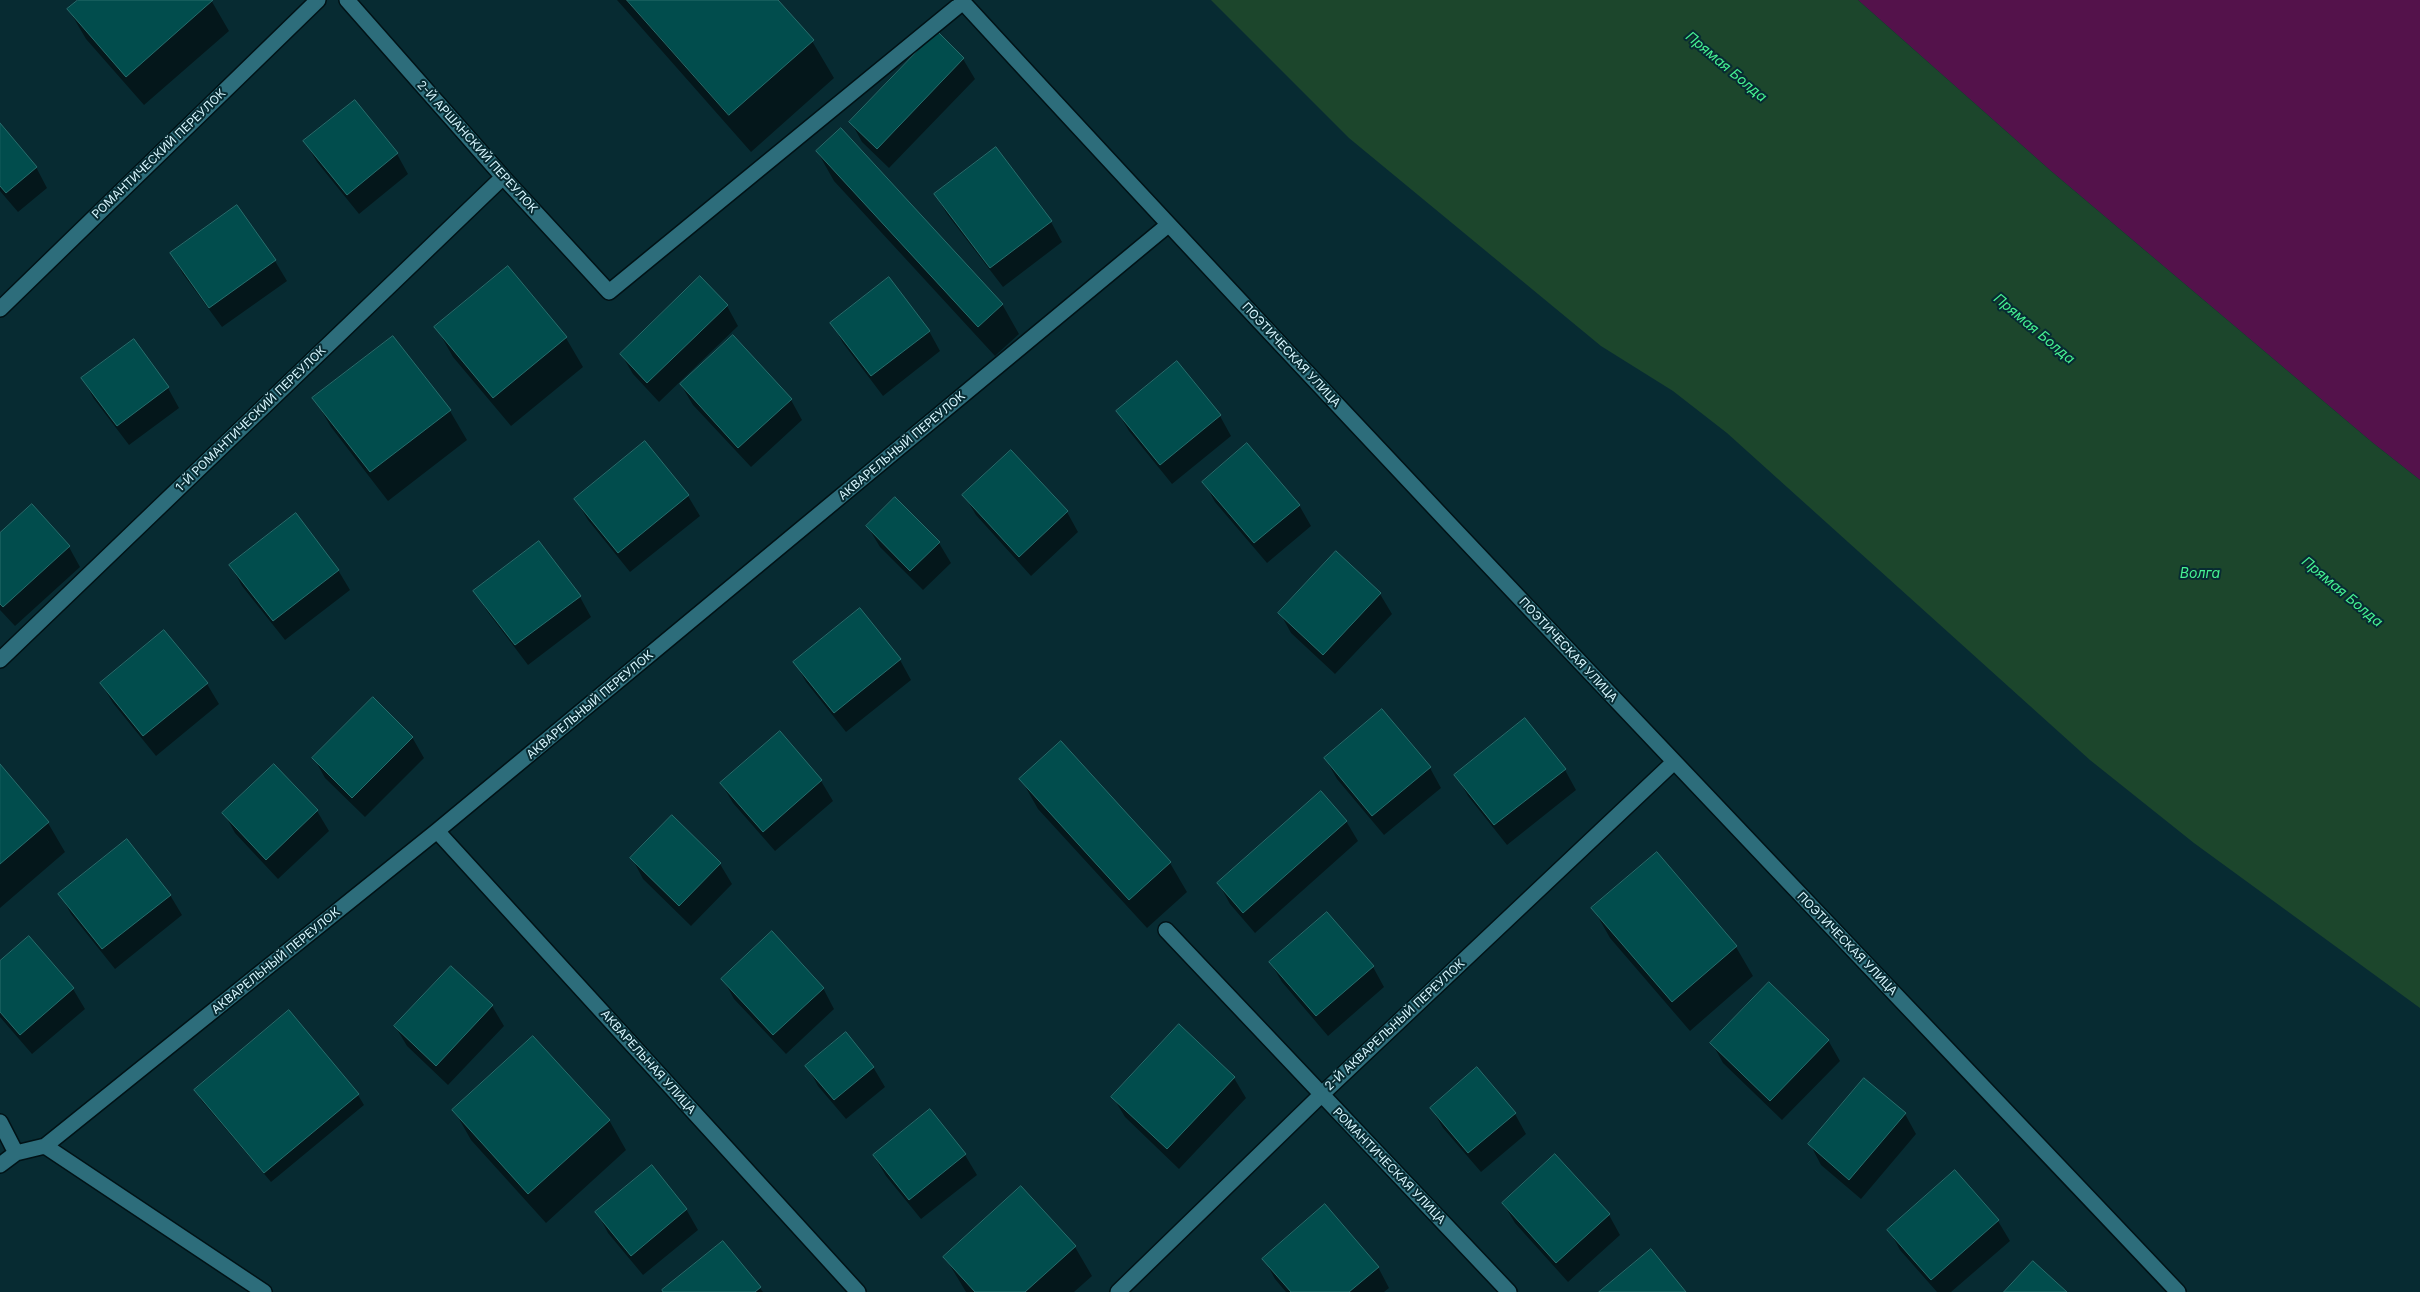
<!DOCTYPE html>
<meta charset="utf-8">
<style>
body{margin:0}
canvas{display:block;background:#072b32}
</style>
<canvas width="2420" height="1292"></canvas>
<script>
const g = document.querySelector('canvas').getContext('2d');
g.lineJoin = 'round';
function fill(path, color) { g.fillStyle = color; g.fill(path, 'evenodd'); }
function trace(path, color, width, dash) { g.strokeStyle = color; g.lineWidth = width; g.lineCap = dash ? 'butt' : 'round'; g.setLineDash(dash || []); g.stroke(path); }
function drawText(font, color, halo, rows, align = 'center') {
  g.font = font + ' Inter,sans-serif'; g.lineWidth = 4; g.setLineDash([]); g.textBaseline = 'middle'; g.strokeStyle = halo; g.fillStyle = color; for (const [text, x, y, turn = 0] of rows) {
    g.save(); g.translate(x, y); g.rotate((+turn || 0) * Math.PI / 180); g.textAlign = isNaN(turn) ? turn : align; if (halo) g.strokeText(text, 0, 0); g.fillText(text, 0, 0); g.restore();
  }
}
fill(new Path2D(`
 M1858,0H2420V480L2373,443L2051,171Z`), '#54124b');
fill(new Path2D(`
 M1211,0H1858L2051,171L2373,443L2420,480V1008L2194,843L2090,760L1727,433L1673,391L1601,346L1349,138Z`), '#1c462c');
fill(new Path2D(`
 M80,0H211L229,31L144,105L86,39L69,10Z
 M617,0H777L812,41L834,78L751,152Z
 M937,33L963,59L975,79L889,168L862,142L851,122Z
 M0,125L36,167L47,188L18,212L0,191Z
 M305,142L397,154L408,174L359,214L317,162Z
 M817,151L1002,304L1019,334L995,356L834,181Z
 M935,194L1051,222L1062,242L1003,287L947,214Z
 M237,207L275,261L287,281L222,327L183,274L171,253Z
 M727,306L738,326L659,402L633,374L621,354Z
 M832,323L929,331L940,351L883,396L843,343Z
 M436,327L566,338L583,367L511,426L453,357Z
 M393,337L450,411L467,440L388,501L331,427L314,398Z
 M134,341L168,388L179,408L129,445L94,399L83,379Z
 M681,385L791,400L802,420L751,467L693,405Z
 M1117,411L1220,416L1231,436L1172,484L1129,431Z
 M645,443L688,496L700,516L630,572L588,520L576,500Z
 M1204,482L1299,505L1311,526L1267,563L1215,502Z
 M964,495L1067,512L1078,532L1031,576L976,515Z
 M868,527L939,543L951,563L923,590L880,547Z
 M0,535L69,547L80,567L15,626L0,610Z
 M231,566L338,570L350,590L285,640L242,586Z
 M475,591L580,597L591,617L528,665L487,611Z
 M1380,594L1392,614L1335,674L1291,633L1280,613Z
 M164,631L207,684L219,704L156,756L113,703L101,683Z
 M900,660L911,680L846,732L806,682L795,662Z
 M779,733L821,781L833,801L775,851L733,803L721,783Z
 M412,737L424,758L365,817L325,778L314,758Z
 M1325,758L1430,768L1441,788L1384,835L1337,779Z
 M0,766L48,823L65,852L0,908Z
 M274,766L317,811L329,831L278,879L235,833L224,813Z
 M1565,770L1576,790L1507,845L1468,796L1456,775Z
 M1021,779L1170,863L1187,892L1147,928L1038,809Z
 M1346,821L1358,841L1255,933L1230,904L1219,884Z
 M632,858L720,864L732,884L691,926L643,879Z
 M60,894L170,895L182,915L115,969L71,914Z
 M1593,908L1736,947L1753,976L1690,1031L1610,938Z
 M1327,913L1373,967L1384,987L1328,1036L1282,982L1270,962Z
 M29,938L73,989L85,1009L32,1054L0,1017V962Z
 M451,967L492,1006L504,1026L448,1085L407,1046L395,1026Z
 M723,979L823,988L834,1009L786,1054L734,999Z
 M289,1012L358,1095L364,1105L271,1182L201,1100L196,1090Z
 M1828,1040L1840,1061L1782,1120L1723,1063L1712,1043Z
 M807,1066L873,1067L885,1087L846,1119L818,1086Z
 M1234,1078L1246,1098L1179,1169L1125,1117L1113,1097Z
 M1431,1108L1515,1114L1526,1134L1481,1172L1443,1128Z
 M454,1110L609,1120L626,1150L546,1223L471,1140Z
 M1905,1114L1916,1134L1861,1199L1821,1165L1810,1144Z
 M965,1155L977,1175L921,1219L886,1176L874,1156Z
 M1955,1172L1998,1221L2010,1241L1951,1292H1937L1900,1250L1889,1230Z
 M1503,1203L1609,1215L1620,1235L1568,1282L1515,1223Z
 M686,1209L698,1230L643,1275L608,1233L597,1212Z
 M723,1242L763,1292H664Z
 M1075,1247L1092,1276L1074,1292H966L945,1257Z
 M1264,1259L1378,1267L1389,1288L1384,1292H1286L1275,1279Z`), '#0007');
const building = new Path2D(`
 M78,0H213L126,77L67,9Z
 M627,0H778L814,40L729,115Z
 M937,31L964,58L877,149L849,122Z
 M355,100L398,153L347,195L303,141Z
 M0,123L37,167L6,193L0,186Z
 M841,128L1003,304L978,327L816,151Z
 M996,147L1052,221L990,268L934,194Z
 M237,205L276,260L209,308L170,253Z
 M508,266L567,337L493,398L434,327Z
 M700,276L728,305L647,383L620,354Z
 M889,277L930,331L871,376L830,323Z
 M733,335L792,399L738,448L680,384Z
 M393,336L451,410L370,472L312,398Z
 M134,339L169,387L117,426L81,378Z
 M1177,361L1221,415L1160,465L1116,411Z
 M645,441L689,495L618,553L574,499Z
 M1247,443L1300,505L1254,543L1202,482Z
 M1011,450L1068,511L1019,557L962,495Z
 M895,497L940,542L910,571L866,526Z
 M32,504L70,546L3,607L0,604V533Z
 M296,513L339,570L273,621L229,565Z
 M539,541L581,596L515,645L473,591Z
 M1336,551L1381,593L1323,655L1278,613Z
 M860,608L901,659L834,713L793,662Z
 M164,630L208,683L143,736L100,683Z
 M373,697L413,737L352,798L312,758Z
 M1382,709L1431,767L1372,816L1324,758Z
 M1525,718L1566,769L1494,825L1454,775Z
 M780,731L822,780L763,832L720,783Z
 M1061,741L1171,862L1129,900L1019,779Z
 M0,764L49,822L0,864Z
 M274,764L318,810L266,860L222,813Z
 M1321,791L1347,821L1243,913L1217,883Z
 M672,815L721,863L679,906L630,858Z
 M127,839L171,895L102,949L58,894Z
 M1657,852L1737,946L1672,1002L1591,908Z
 M1327,912L1374,966L1316,1016L1269,962Z
 M772,931L824,988L773,1035L721,979Z
 M29,936L74,988L20,1035L0,1012V961Z
 M451,966L493,1005L436,1066L394,1026Z
 M1769,982L1829,1040L1770,1101L1710,1043Z
 M289,1010L359,1094L264,1173L194,1090Z
 M1179,1024L1235,1077L1167,1149L1111,1097Z
 M846,1032L874,1067L834,1100L805,1066Z
 M533,1036L610,1120L528,1194L452,1110Z
 M1477,1067L1516,1113L1468,1153L1430,1108Z
 M1864,1078L1906,1113L1849,1180L1808,1144Z
 M930,1109L966,1154L909,1200L873,1155Z
 M1555,1154L1610,1214L1556,1263L1502,1203Z
 M652,1165L687,1209L631,1256L595,1212Z
 M1955,1170L1999,1220L1931,1280L1887,1230Z
 M1021,1186L1076,1246L1025,1292H975L943,1257Z
 M1325,1204L1379,1267L1349,1292H1291L1262,1259Z
 M723,1241L761,1287L755,1292H663L662,1290Z
 M1651,1249L1686,1292H1599Z
 M2033,1261L2067,1292H2004Z`);
fill(building, '#014d4d');
trace(building, '#286e6d', 1);
const street = new Path2D(`
 M347,0L503,177L609,292L963,2
 M961,0C1362,436 1771,863 2178,1292
 M0,309L318,0
 M0,660L503,177
 M437,831L858,1292
 M1166,930L1509,1292
 M0,1122L16,1153
 M45,1146L264,1292
 M0,1165L16,1153L45,1146L437,831L1168,225
 M1118,1292L1321,1095L1674,762`);
trace(street, '#011216', 18);
trace(street, '#2d6d7b', 15);
drawText('12px', '#d8f7ff', '#072b32', [
 ["2-Й АРШАНСКИЙ ПЕРЕУЛОК",477,147,48],
 ["РОМАНТИЧЕСКИЙ ПЕРЕУЛОК",159,154,-44],
 ["ПОЭТИЧЕСКАЯ УЛИЦА",1291,355,47],
 ["1-Й РОМАНТИЧЕСКИЙ ПЕРЕУЛОК",251,419,-44],
 ["АКВАРЕЛЬНЫЙ ПЕРЕУЛОК",902,446,-40],
 ["ПОЭТИЧЕСКАЯ УЛИЦА",1568,650,47],
 ["АКВАРЕЛЬНЫЙ ПЕРЕУЛОК",590,705,-40],
 ["ПОЭТИЧЕСКАЯ УЛИЦА",1847,944,46],
 ["АКВАРЕЛЬНЫЙ ПЕРЕУЛОК",276,961,-39],
 ["2-Й АКВАРЕЛЬНЫЙ ПЕРЕУЛОК",1395,1025,-43],
 ["АКВАРЕЛЬНАЯ УЛИЦА",648,1062,48],
 ["РОМАНТИЧЕСКАЯ УЛИЦА",1389,1166,46]
]);
drawText('italic 14px', '#46f292', '#072b32', [
 ["Прямая Болда",1726,67,40],
 ["Прямая Болда",2034,329,40],
 ["Волга",2200,574],
 ["Прямая Болда",2342,592,40]
]);
</script>
